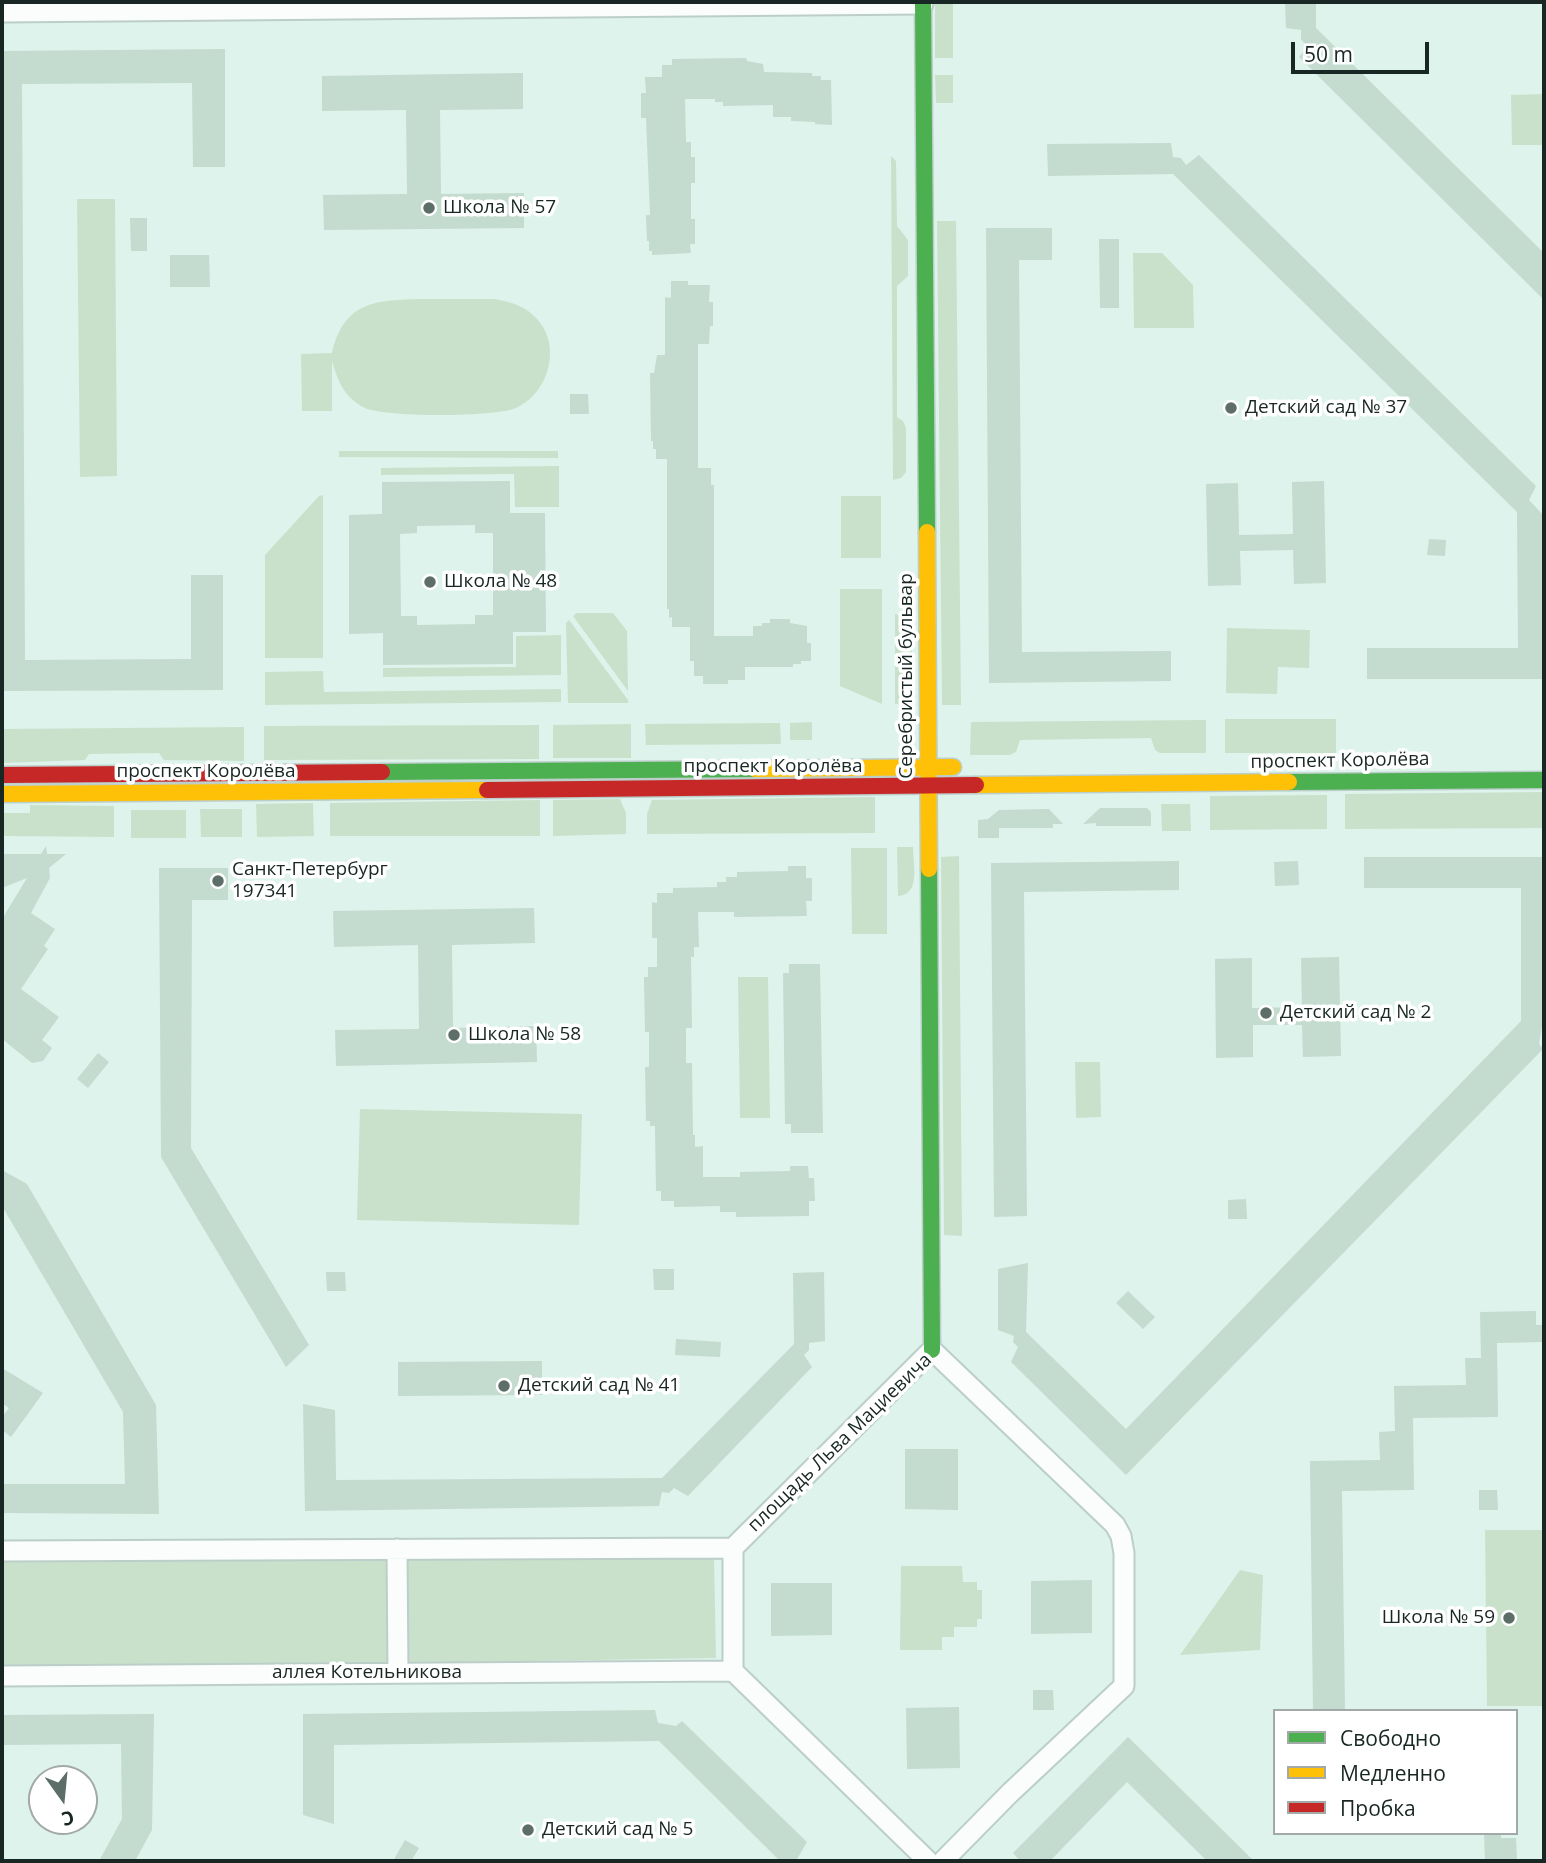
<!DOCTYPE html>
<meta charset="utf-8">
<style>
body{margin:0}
#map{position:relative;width:1546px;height:1863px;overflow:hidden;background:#ddf3ec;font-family:"Open Sans",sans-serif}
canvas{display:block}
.frame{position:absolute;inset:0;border:4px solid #182723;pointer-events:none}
.legend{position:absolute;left:1273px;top:1709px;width:245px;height:126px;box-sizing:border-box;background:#fff;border:2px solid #a3a9a7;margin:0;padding:9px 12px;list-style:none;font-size:21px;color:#182723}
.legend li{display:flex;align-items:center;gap:14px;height:35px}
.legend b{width:35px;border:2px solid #a3a9a7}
.north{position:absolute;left:28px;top:1765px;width:70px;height:70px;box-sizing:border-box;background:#fff;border:2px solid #a3a9a7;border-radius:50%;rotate:165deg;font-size:19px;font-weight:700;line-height:28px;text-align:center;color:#182723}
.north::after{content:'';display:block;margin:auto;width:24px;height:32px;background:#5d6e69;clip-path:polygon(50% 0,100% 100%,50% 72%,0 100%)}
.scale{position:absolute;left:1291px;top:42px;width:138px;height:32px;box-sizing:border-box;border:4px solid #182723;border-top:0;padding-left:9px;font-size:21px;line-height:24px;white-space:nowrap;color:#182723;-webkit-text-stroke:5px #fff;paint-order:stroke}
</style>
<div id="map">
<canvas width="1546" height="1863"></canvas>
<div class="frame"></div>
<ul class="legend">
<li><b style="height:9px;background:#4caf50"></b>Свободно</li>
<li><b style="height:9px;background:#ffc107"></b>Медленно</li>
<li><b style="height:9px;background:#c62828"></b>Пробка</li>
</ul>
<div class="north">С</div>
<div class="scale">50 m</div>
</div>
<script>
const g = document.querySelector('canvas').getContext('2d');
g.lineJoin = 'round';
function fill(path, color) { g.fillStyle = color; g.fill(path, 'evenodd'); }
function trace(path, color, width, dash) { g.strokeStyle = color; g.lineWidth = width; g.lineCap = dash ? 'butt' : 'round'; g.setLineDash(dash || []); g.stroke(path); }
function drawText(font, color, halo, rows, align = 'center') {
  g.font = font + ' "Open Sans",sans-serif'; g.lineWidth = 7; g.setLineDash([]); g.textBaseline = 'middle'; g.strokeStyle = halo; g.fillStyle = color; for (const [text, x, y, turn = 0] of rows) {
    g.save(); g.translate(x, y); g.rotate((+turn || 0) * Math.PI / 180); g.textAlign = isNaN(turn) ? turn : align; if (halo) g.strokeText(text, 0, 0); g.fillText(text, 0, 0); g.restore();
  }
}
fill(new Path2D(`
 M935,2H953V58H935Z
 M935,75H953V103H936Z
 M1544,94V145H1512L1511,95Z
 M891,156L896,161L897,226L908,240V276L897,286V417L903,421L906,428V472L901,478L893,480Z
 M77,199H115L117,476L80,477Z
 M937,221H956L961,705H942Z
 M1133,253H1162L1193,285L1194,328H1134Z
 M494,299C509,302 521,304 533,315C563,341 551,392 516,408C497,417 381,418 363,407C344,396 338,382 332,361V411H302L301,354L332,353C344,301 376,300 423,299C447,299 470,299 494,299Z
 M339,451H558V458L339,457Z
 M559,466V507H515L514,474L381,475V468Z
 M323,495V658H265V555L319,496Z
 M841,496H881V558H841Z
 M840,589H882V704L840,686Z
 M577,613H613L627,631L628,691L573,616Z
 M895,614L905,617L912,623V704H895Z
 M569,620L628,700V703H568L566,623Z
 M1227,628L1310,630L1309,668L1278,667L1277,694L1226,693Z
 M561,635V675L383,677V668L516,667V636Z
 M323,671L324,692L561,689V702L265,705V672Z
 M1225,719H1336V753H1225Z
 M1206,720V753H1160L1155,750L1151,738L1020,740L1016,752L1010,755H970L971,722Z
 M812,722V740H790V723Z
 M780,723L781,744L646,745L645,724Z
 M631,724V758H553V725Z
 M539,725V759L264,760V726Z
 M244,727V761L164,760L159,753L89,754L85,760L2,763V729Z
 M1544,792V828L1345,829V794Z
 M1327,795V829L1210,830V796Z
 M875,797V833L647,834V814L652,800Z
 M620,799L626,813V834L553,836V800Z
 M540,800V836H330V803Z
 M313,803L314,836L257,837L256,804Z
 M1161,804H1190L1191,831H1162Z
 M30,805L114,806V837L5,836L2,831V813H30Z
 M200,809H242V837H201Z
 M131,810H186V838H131Z
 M897,847H913C913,864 921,895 898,896Z
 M851,848H887V934H852Z
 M959,856L962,1236L944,1235L941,857Z
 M738,977H768L770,1118H740Z
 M1075,1062H1100L1101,1117L1076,1118Z
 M360,1109L582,1114L579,1225L357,1220Z
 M1485,1530H1544V1706H1487Z
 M714,1558L716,1658L408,1663L407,1559Z
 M388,1559L390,1663L2,1668V1561Z
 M901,1566H962L963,1582H977V1590H982V1619H977V1627H954V1637H942V1650H900Z
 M1240,1570L1263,1575L1260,1650L1180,1655Z`), '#c9e1ca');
fill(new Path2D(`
 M1285,2H1316V28L1544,253V300L1299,57L1307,47L1301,39V30L1286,28Z
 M225,49V167H193L192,83L22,84L25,660L191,659V575H223V690L2,691V51Z
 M746,58L747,61L763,64L764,72L812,73V76H821V80H831L832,125L815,124V122L791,121V117H773V105L723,106V102H715V99H685L686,142H691V157H695V183H691V219H695V244H690L691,253L652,255V251H649V241H647L646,215H650L646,118H641V93H646L645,77H662V65H672V59Z
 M523,73V109L440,110L441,194L524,193V228L324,230L323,195L407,194L406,110L322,111V76Z
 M1171,143L1173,157L1181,158L1186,165L1199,155L1536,486L1529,500L1544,516V679H1367V648H1518L1517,512L1173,174L1048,176L1047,144Z
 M130,218H147V251H131Z
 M986,228H1052V260H1019L1022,652L1171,651V681L989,683Z
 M1099,239H1119V308H1100Z
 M170,255H209L210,287H170Z
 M671,281H688V285H710L709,302H713V326H710L709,344H698V468H711V485H714V636H753V626H762V623H770V619H790V623L807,626V643H811V661H801V664H793V667H745V680H728V684H703V676H694V661H690V627H672V617L669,618V609H667V459H656V449H653V441H651L650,373H654L657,355H665V297L671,298Z
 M570,394H588L589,414H570Z
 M510,481V513H545L546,632H513V664L383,665V633L349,634V515L382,514V482ZM475,525V533H493V615H475V624L417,625V616H401L400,534L417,533V526Z
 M1324,481L1326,583L1294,584L1293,550L1240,551L1241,585L1208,586L1206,484L1238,483L1239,535L1293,534L1292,482Z
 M1429,539L1446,540L1445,556L1427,555Z
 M1100,808H1147L1151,812V826H1096V823L1083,824Z
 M1049,809L1063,824H1053V828H999V838H978V820L988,819L999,810Z
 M46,846L47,854H66L49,868L50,878L31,913L55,929L44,946L48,949L21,989L59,1017L42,1040L52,1048L43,1061L32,1063L2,1039V919L27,878L2,888V854H41Z
 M1364,857H1544V1024L1542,1026L1539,1044L1543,1049L1126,1475L1011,1362L1018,1347L1013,1342L1014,1336L998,1330V1269L1028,1263L1026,1332L1126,1429L1521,1021V888H1364Z
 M1179,861V890L1024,892L1027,1216L994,1217L991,863Z
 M1298,861L1299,885L1275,886L1274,862Z
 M788,866H806V878H812V901H806L807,916L734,917V912H698L699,947H694V957H691L692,1028H686V1063H692L693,1135H695V1147L703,1146V1177H740V1172L790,1171V1166H808L809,1178H814L815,1201H809V1216L736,1217V1212H720V1206L674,1207V1201H661V1191H656L655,1126H650V1121H646L645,1067H649V1032H645L644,977H648V967H657V938H652V902L657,903V893H673V888L717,887V882H726V877H737V872L788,871Z
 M159,868H228V900H192L191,1148L309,1345L286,1367L161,1157Z
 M534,908L535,943L452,945L453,1028L536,1026L537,1062L336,1066L335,1030L419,1029L418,945L334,947L333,911Z
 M1339,957L1341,1056L1303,1057L1302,1025H1253V1057L1216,1058L1215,959L1252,958V1008L1302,1007L1301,958Z
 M789,964H820L823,1133H791V1124H785L783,973H789Z
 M98,1053L109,1062L88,1088L77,1079Z
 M2,1170L27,1184L156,1405L159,1514L2,1513V1484H125L123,1412L2,1206Z
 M1246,1199L1247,1219H1228V1200Z
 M653,1269H674V1290H654Z
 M326,1272H345L346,1291H327Z
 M824,1272L825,1341L809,1343V1350L804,1355L812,1367L688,1496L674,1488L669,1493L662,1492L659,1506L305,1511L303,1404L335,1410L336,1480L662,1478L794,1344L793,1273Z
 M1128,1291L1155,1317L1143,1329L1116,1303Z
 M1536,1311V1325H1544V1342L1497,1343L1498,1417L1413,1418L1414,1490L1342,1491L1345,1711H1313L1310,1461L1380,1460L1379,1432L1395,1431L1394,1386L1466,1385L1465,1358H1481L1480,1312Z
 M676,1339L721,1342L720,1357L675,1355Z
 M542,1361V1395L398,1396V1362Z
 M2,1368L43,1393L11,1437L2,1430V1417L9,1408L2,1403Z
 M905,1449H958V1510L905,1509Z
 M1479,1490H1497L1498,1510H1479Z
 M1092,1580V1633L1031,1634V1581Z
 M771,1583H832V1635L771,1636Z
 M1033,1690H1053L1054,1710H1033Z
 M959,1707L960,1768L907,1769L906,1708Z
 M655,1710L658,1723L676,1726L682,1721L807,1842L796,1861H780L659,1741L334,1745V1824L303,1815V1714Z
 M154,1714L152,1830L135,1861H99L122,1819L121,1744L2,1745V1715Z
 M1128,1737L1254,1861H1207L1127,1782L1050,1861H1020L1013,1853Z
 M1484,1833H1501V1838H1516L1517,1861H1485Z
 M405,1840L419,1848L411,1861H393Z`), '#c4dbcf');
const street = new Path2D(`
 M2,12L923,4
 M397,1549L398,1673
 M2,1551L733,1548
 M2,1676L733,1671
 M928,1861L733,1671V1548L932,1350L1115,1525L1121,1536L1124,1553V1686L1010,1793L943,1861`);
const fast = new Path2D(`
 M923,2L927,532
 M382,772L755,769
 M1289,782L1544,780
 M929,869L932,1350`);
const slow = new Path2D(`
 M927,532L929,869
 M755,769L953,767
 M976,785L1289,782
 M2,794L487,790`);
const jam = new Path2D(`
 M2,775L382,772
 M487,790L976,785`);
trace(street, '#bccec9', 23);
trace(fast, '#bccec9', 19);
trace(slow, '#bccec9', 19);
trace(jam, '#bccec9', 19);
trace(street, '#fafdfc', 19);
trace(fast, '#4caf50', 16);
trace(slow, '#ffc107', 16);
trace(jam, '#c62828', 16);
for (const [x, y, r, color] of [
 [429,208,7,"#5d6e69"],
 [1231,408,7,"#5d6e69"],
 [430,582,7,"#5d6e69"],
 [218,881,7,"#5d6e69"],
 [1266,1013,7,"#5d6e69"],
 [454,1035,7,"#5d6e69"],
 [504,1386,7,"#5d6e69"],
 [1509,1618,7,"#5d6e69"],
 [528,1830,7,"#5d6e69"]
]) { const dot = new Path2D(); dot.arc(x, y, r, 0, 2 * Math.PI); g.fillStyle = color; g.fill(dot); trace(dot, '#fff', 2.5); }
drawText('19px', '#182723', '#fff', [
 ["Школа № 57",443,208],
 ["Детский сад № 37",1245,408],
 ["Школа № 48",444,582],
 ["Санкт-Петербург",232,870],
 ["197341",232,892],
 ["Детский сад № 2",1280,1013],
 ["Школа № 58",468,1035],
 ["Детский сад № 41",518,1386],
 ["Школа № 59",1495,1618,"right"],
 ["Детский сад № 5",542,1830]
], 'left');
drawText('19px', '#182723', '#fff', [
 ["Серебристый бульвар",907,676,-90],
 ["проспект Королёва",1340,761,-1],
 ["проспект Королёва",773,767],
 ["проспект Королёва",206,772],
 ["площадь Льва Мациевича",840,1443,-44],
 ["аллея Котельникова",367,1673]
]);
</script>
